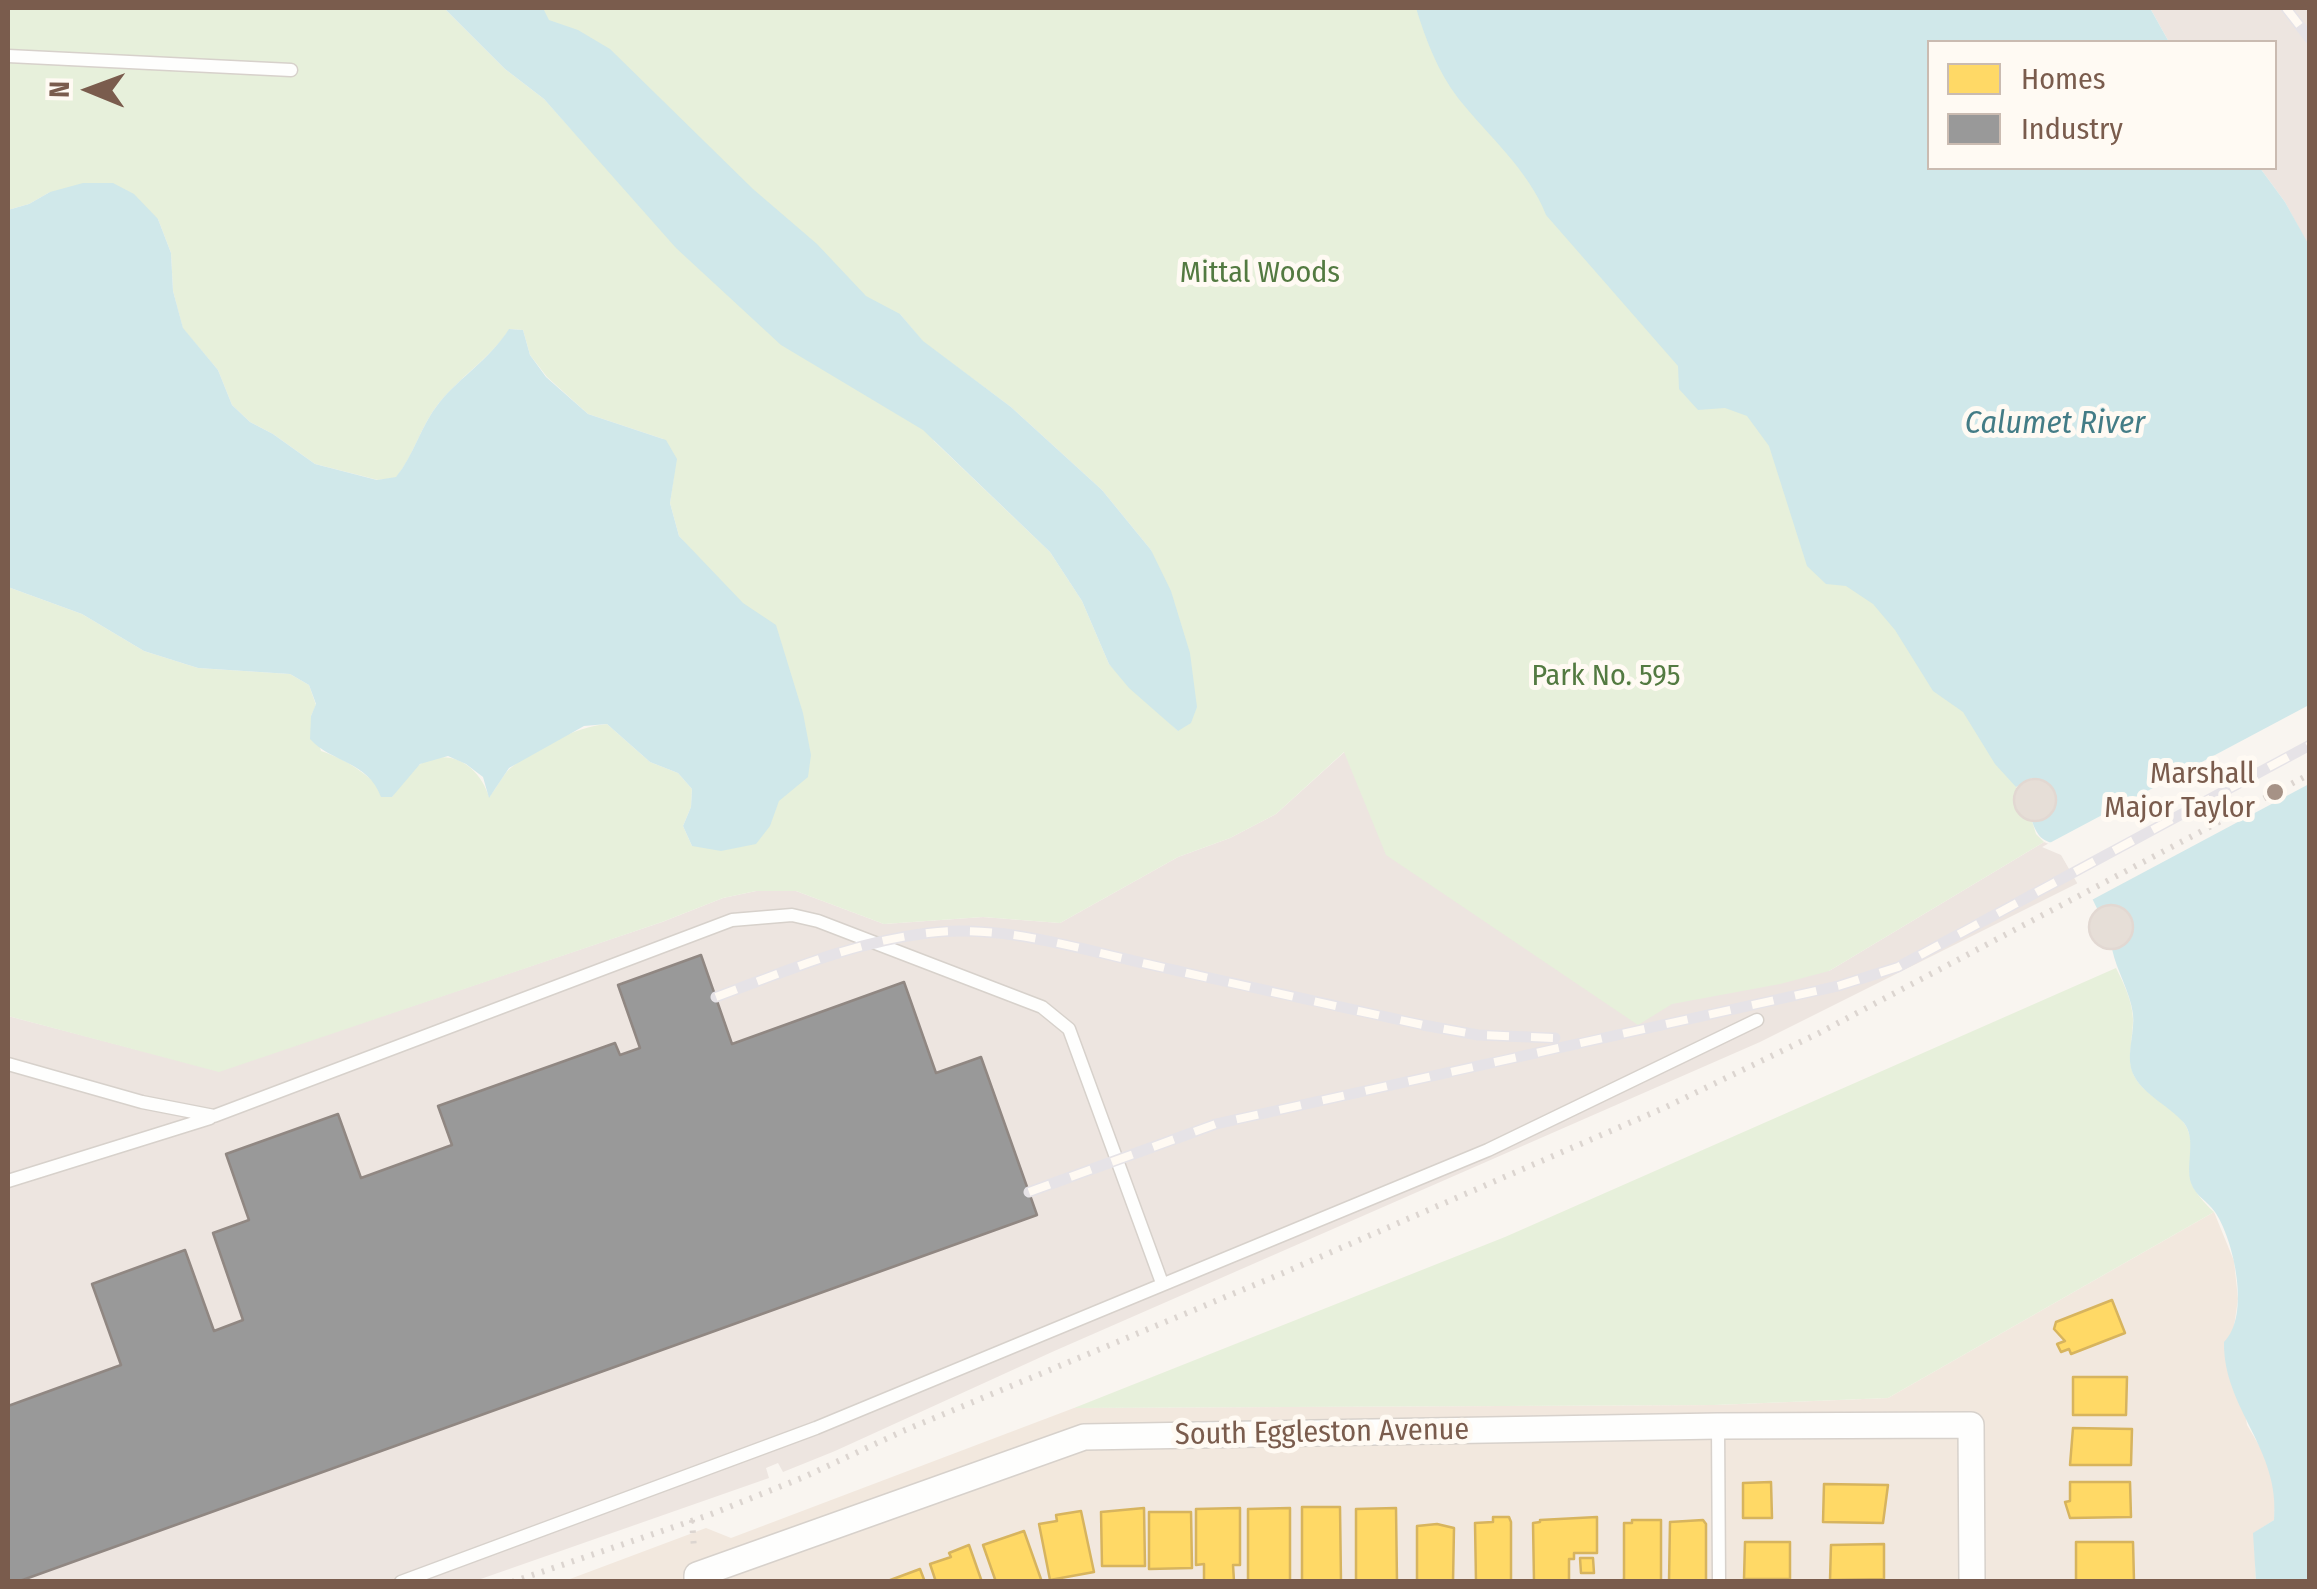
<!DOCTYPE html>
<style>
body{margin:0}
#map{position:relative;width:2317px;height:1589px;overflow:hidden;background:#f9f5f0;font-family:"Fira Sans Condensed",sans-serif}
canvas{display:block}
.frame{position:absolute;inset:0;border:10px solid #7a5c4d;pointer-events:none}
.legend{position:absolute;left:1927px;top:40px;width:350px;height:130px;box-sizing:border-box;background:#fffaf3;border:2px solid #cabbb1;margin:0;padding:12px 18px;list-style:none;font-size:30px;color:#7a5c4d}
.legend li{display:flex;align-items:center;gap:20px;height:50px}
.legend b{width:50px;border:2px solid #cabbb1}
.north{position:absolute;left:40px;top:40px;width:100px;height:100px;-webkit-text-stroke:8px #fffaf3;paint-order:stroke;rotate:271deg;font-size:28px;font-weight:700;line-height:40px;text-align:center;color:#7a5c4d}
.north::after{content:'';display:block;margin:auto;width:35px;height:45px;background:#7a5c4d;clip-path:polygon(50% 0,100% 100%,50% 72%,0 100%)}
</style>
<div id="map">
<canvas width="2317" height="1589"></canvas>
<div class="frame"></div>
<ul class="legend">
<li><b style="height:28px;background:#ffd966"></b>Homes</li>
<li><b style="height:28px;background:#999"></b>Industry</li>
</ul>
<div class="north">N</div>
</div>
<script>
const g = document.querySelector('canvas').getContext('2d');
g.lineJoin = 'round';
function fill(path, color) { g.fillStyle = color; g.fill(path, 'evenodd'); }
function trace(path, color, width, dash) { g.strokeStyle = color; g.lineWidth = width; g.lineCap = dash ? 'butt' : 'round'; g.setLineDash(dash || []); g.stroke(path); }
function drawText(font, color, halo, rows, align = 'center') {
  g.font = font + ' "Fira Sans Condensed",sans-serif'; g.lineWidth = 10; g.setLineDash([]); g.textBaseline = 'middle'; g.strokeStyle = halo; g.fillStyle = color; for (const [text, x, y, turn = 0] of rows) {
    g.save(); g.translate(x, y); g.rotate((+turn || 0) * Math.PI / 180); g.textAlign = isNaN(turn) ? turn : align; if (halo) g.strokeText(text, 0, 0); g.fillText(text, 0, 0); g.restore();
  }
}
fill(new Path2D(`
 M2214,1212L2234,1261L2238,1299L2233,1334L2247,1425L2269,1462L2276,1494L2274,1520L2254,1533L2256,1581L562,1582L706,1528L731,1538L1074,1408L1714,1405L1888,1398Z`), '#f2e8de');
fill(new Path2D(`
 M2150,8H2309V247L2285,202L2260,168H2274V42H2169Z
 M1371,728L1829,971L2044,842L2065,851L2082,881L1760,1042L1052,1352L835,1451L783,1472L778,1463L766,1468L769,1478L475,1581H8V1016L219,1071L662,922L723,898L756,891H796L884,924L983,917L1060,923L1178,857L1230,838L1276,814Z`), '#ede5e0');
fill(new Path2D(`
 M8,8H444L505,69L544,99L572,130L537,8H1459L2018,784C2010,799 2014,815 2032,821L2036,834L2044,842L1829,971L1780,984L1672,1004L1638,1025L1386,855L1344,752L1276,814L1230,838L1178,857L1060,923L983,917L884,924L796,891H756L723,898L662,922L219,1072L8,1016V587L82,614L144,651L198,668L290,674L309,685L316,705L311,716L321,751C353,762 366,775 392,797C399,786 408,772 419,765C450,745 480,767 489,797C497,788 504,772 513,766C539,746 576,727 607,724L650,762L678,773L692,789L691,807L683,826L692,846L698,558L679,536L670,503L674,475L663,439L588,414L547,377L530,355L523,330L510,329C490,358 461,376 439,403C421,425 414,455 396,478L378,480L315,464L273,434L250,422L232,405L218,370L183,329L173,291L171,253L158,219L50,192L29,204L8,210ZM900,314L923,342L1011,407L1102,490L1151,550L1178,731L1109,664L1082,601L1050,552L934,441Z
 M2116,968C2124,984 2132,1000 2133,1019C2133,1034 2129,1051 2131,1066C2135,1094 2176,1104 2187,1128C2203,1167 2170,1170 2214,1212L1888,1398L1714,1405L1074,1408L1505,1237Z`), '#e7f0db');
fill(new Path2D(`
 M444,8H543L549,20L578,30L610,49L753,189L817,244L866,296L900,314L923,341L1011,407L1102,490L1151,550L1171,591L1190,653L1197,707L1191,723L1178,731L1129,688L1109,664L1082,601L1050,552L923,430L781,345L676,248L544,99L505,69Z
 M1416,8H2150L2169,42H1930V168H2260L2285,202L2310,247L2309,1581H2256L2253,1533L2274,1520C2281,1449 2223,1409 2224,1342C2251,1316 2234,1240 2215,1212C2207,1200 2196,1197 2191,1183C2185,1164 2197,1140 2184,1123C2169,1105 2137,1092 2131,1068C2127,1052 2135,1031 2133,1014C2130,991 2117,972 2112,949L2130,939L2132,919L2116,905L2098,910C2089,893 2079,866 2066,852C2051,837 2041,848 2032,821C2052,820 2062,805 2051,787L2032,778L2016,787L1995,764L1963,712L1933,691L1895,630L1873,604L1846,586L1826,584L1807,566L1769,446L1747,416L1725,408L1698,410L1679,389L1678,366L1546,215C1528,169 1488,136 1458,98C1437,70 1426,40 1416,8Z
 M83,183H113L134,194L158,219L171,253L173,291L183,328L218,370L232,405L250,422L273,434L315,464L377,480L396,477C414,455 421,425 439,403C461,376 489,360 509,329L523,330L530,355L546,377L588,414L666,440L677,459L670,503L679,536L743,603L776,625L803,713L811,755L808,777L779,801L770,826L756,844L721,851L692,846L683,826L691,807L692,789L678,773L650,762L607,724L584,726L509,768L489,798L483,777L466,764L448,756L420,764L392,797H381C368,761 332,763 310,739L311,716L316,704L309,685L290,674L198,668L144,651L82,614L8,587V210L29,204L50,192Z`), '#d0e8ea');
fill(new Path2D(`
 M2309,705V784L2088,902L2061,855L2042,847Z`), '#f9f5f0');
const homes = new Path2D(`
 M2112,1300L2125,1333L2071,1354L2069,1349L2061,1352L2057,1344L2065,1341L2054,1329L2056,1322Z
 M2073,1377H2127L2126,1415H2073Z
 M2073,1428L2132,1429L2131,1465H2070Z
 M1771,1482L1772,1518H1743V1483Z
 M2070,1482H2130L2131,1517L2070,1518L2065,1502L2070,1501Z
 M1824,1484L1888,1485L1883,1523L1823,1522Z
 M1302,1507H1340L1341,1582H1302Z
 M1144,1508L1145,1566H1102L1101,1512Z
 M1240,1508V1565H1233L1234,1581H1204V1564L1196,1565V1509Z
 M1290,1508V1582H1248V1509Z
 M1396,1508L1397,1582H1356V1509Z
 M1081,1511L1094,1572L1050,1580L1039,1524L1057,1521L1056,1515Z
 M1149,1512H1191L1192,1568L1149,1569Z
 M1493,1517H1509L1511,1522V1582H1476L1475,1523L1493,1522Z
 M1597,1517V1553H1574V1559H1569V1582H1534L1533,1523L1540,1522V1520Z
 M1632,1520H1661V1582H1618L1624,1579V1523H1632Z
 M1703,1520L1706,1524V1582H1669L1670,1522Z
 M1437,1524L1454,1528L1453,1582H1417V1526Z
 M1024,1531L1042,1582H996L983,1545Z
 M1745,1542H1790V1579H1744Z
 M2076,1542H2133L2134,1581H2076Z
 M1884,1544V1579L1830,1580L1831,1545Z
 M969,1545L982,1582H936L930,1564L951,1557L949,1553Z
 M1580,1558H1593L1594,1573H1581Z
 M920,1569L925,1582H885Z`);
fill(homes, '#ffd966');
trace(homes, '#d7b45e', 2.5);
const industry = new Path2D(`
 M701,955L732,1044L904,982L936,1073L981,1057L1037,1215L17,1582H8V1406L121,1365L92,1284L185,1250L214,1331L243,1320L213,1233L249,1220L226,1154L338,1114L361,1178L452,1145L438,1106L615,1043L620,1055L640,1048L618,985Z`);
fill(industry, '#999');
trace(industry, '#908782', 2.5);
const building = new Path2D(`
 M2014 800a21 21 0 1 1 42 0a21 21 0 1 1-42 0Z
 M2089 927a22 22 0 1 1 44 0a22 22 0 1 1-44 0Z`);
fill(building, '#e6ded7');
trace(building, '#e2d8d2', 2.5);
const service = new Path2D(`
 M8,56L291,70
 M8,1064L142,1102L214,1116L732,920L792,915L818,921L1042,1007L1069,1029L1162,1283
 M8,1181L210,1118
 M1718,1426L1719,1582
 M401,1582L816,1428L1488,1150L1757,1020`);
const minor = new Path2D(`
 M697,1582V1575L1084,1437L1718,1426L1971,1425L1972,1582`);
trace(service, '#d7d1cb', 15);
trace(minor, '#d7d1cb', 28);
trace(new Path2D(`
 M692,1520L694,1549
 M512,1582L709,1515L804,1477L903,1431L1283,1273L1666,1107L1819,1033L2310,774`), '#dcd5d0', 6, [2.5, 8]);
trace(service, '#fefefd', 12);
trace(minor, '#fefefd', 25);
const rail = new Path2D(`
 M2286,8L2310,39
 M716,997C786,971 854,942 928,933C1001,924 1076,948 1147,964C1239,985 1331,1005 1423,1025L1478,1035L1555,1038
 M1029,1192L1216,1124L1838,986L1898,967L2310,745`);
trace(rail, '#e6e3e7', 11);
trace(rail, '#fffaf3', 8, [22]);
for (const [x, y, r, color] of [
 [2275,792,10,"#a69286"]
]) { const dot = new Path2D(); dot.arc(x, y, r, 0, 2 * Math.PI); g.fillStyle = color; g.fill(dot); trace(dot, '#fffaf3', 4); }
drawText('30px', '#537a41', '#fffaf3', [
 ["Mittal Woods",1260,274],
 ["Park No. 595",1606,677]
]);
drawText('30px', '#7a5c4d', '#fffaf3', [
 ["Marshall",2255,775],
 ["Major Taylor",2255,809]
], 'right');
drawText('30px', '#7a5c4d', '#fffaf3', [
 ["South Eggleston Avenue",1322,1433,-1]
]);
drawText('italic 32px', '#437c86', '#fffaf3', [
 ["Calumet River",2055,424]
]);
</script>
